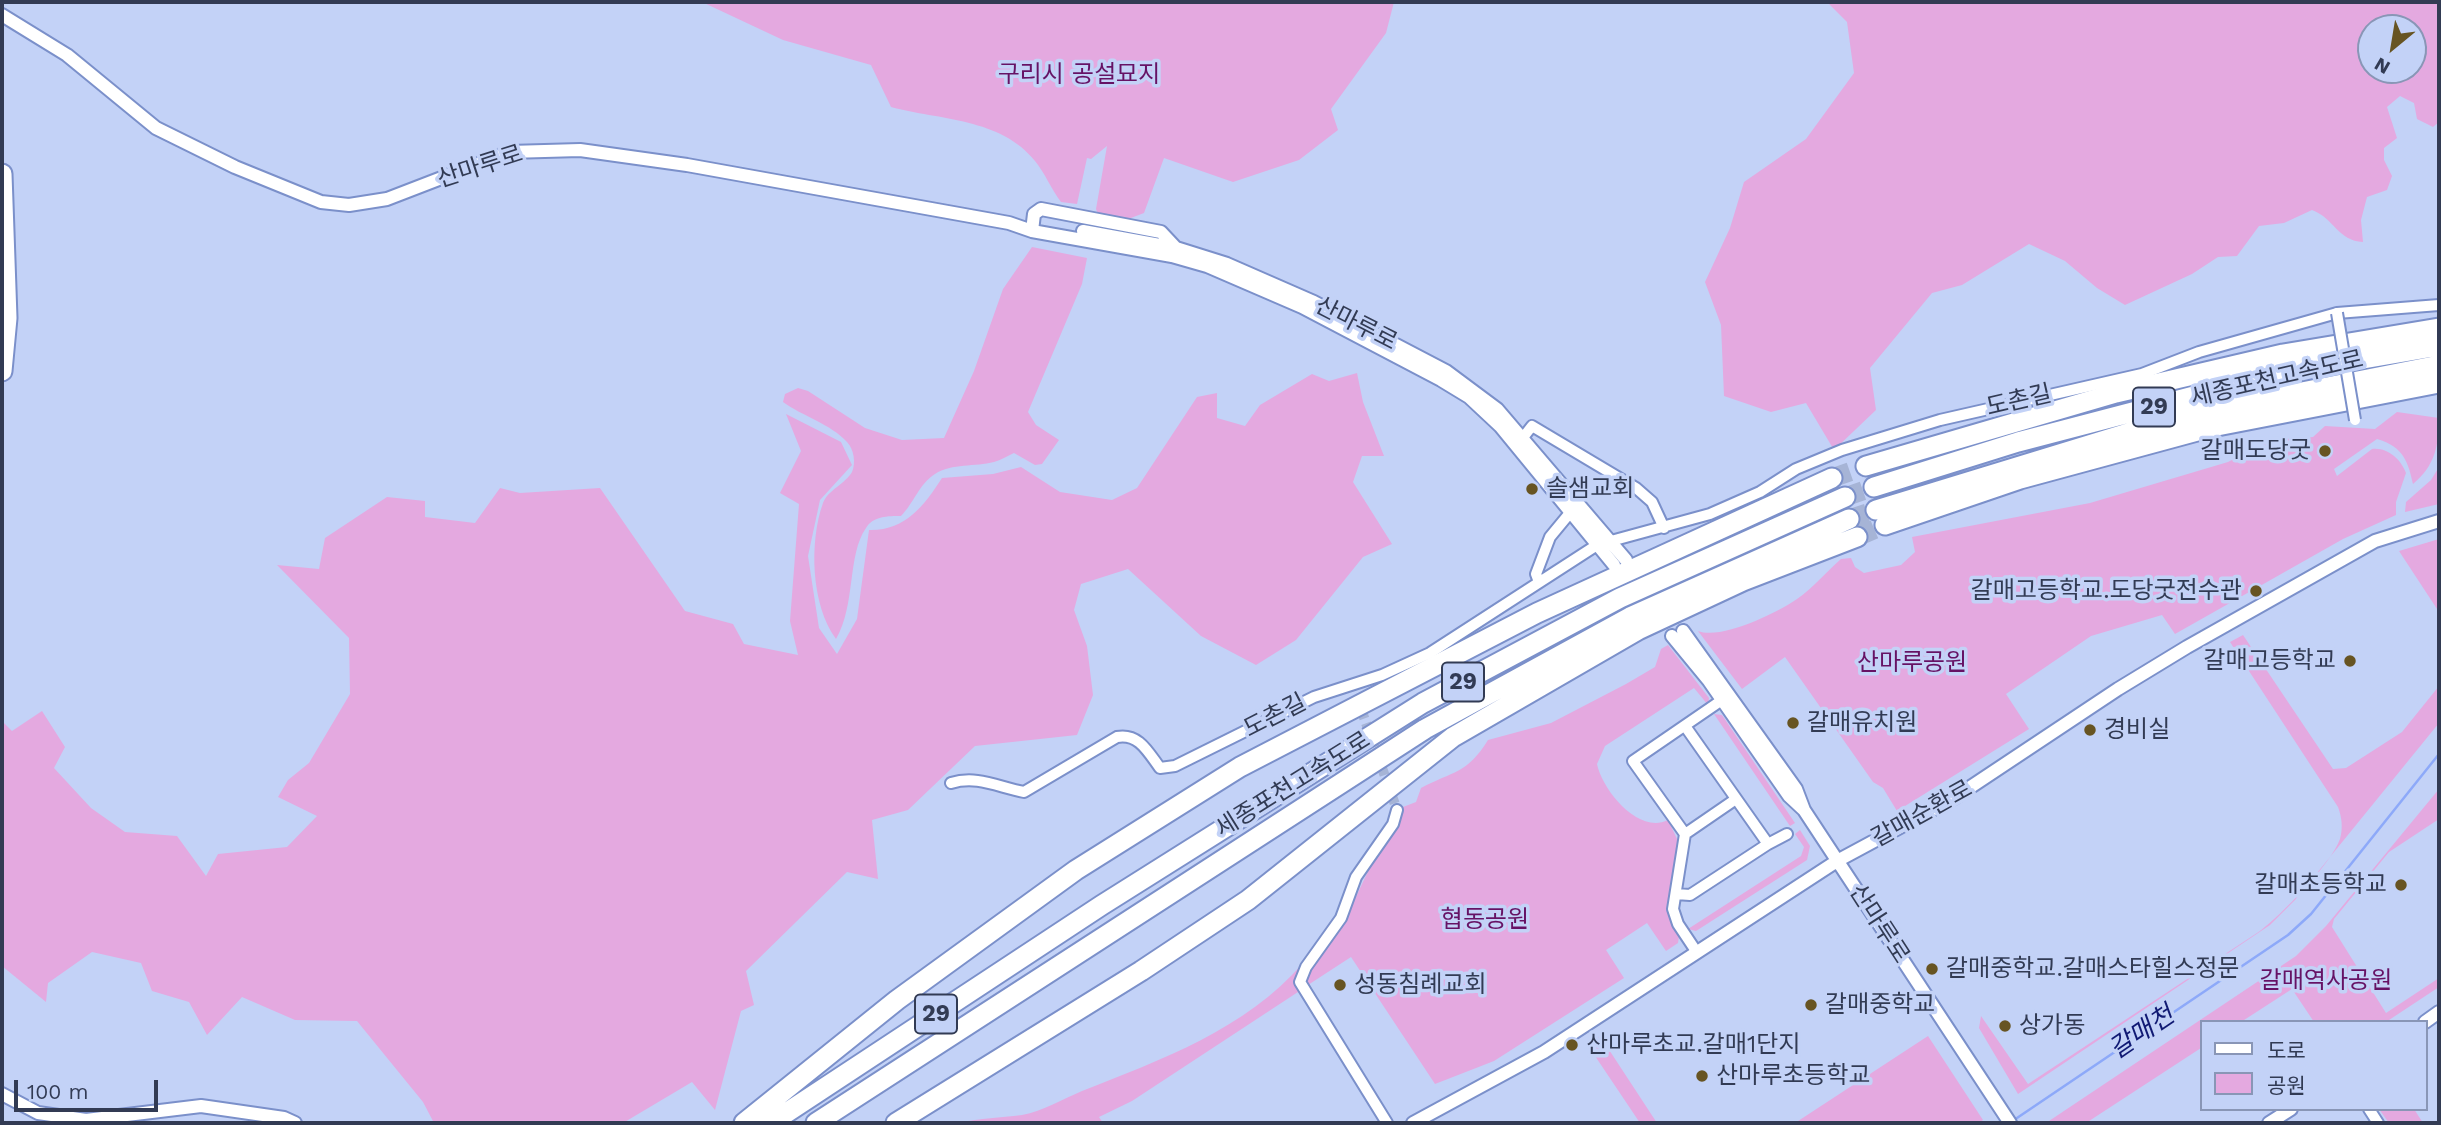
<!DOCTYPE html>
<meta charset="utf-8">
<style>
body{margin:0}
#map{position:relative;width:2441px;height:1125px;overflow:hidden;background:#c3d2f7;font-family:"Work Sans","Noto Sans KR",sans-serif}
canvas{display:block}
.frame{position:absolute;inset:0;border:4px solid #323b54;pointer-events:none}
.legend{position:absolute;left:2200px;top:1020px;width:228px;height:91px;box-sizing:border-box;background:#c3d2f7;border:2px solid #8996b6;margin:0;padding:9px 12px;list-style:none;font-size:21px;color:#323b54}
.legend li{display:flex;align-items:center;gap:14px;height:35px}
.legend b{width:35px;border:2px solid #8996b6}
.north{position:absolute;left:2357px;top:14px;width:70px;height:70px;box-sizing:border-box;background:#c3d2f7;border:2px solid #8996b6;border-radius:50%;rotate:210deg;font-size:19px;font-weight:700;line-height:28px;text-align:center;color:#323b54}
.north::after{content:'';display:block;margin:auto;width:24px;height:32px;background:#675422;clip-path:polygon(50% 0,100% 100%,50% 72%,0 100%)}
.scale{position:absolute;left:14px;top:1080px;width:144px;height:32px;box-sizing:border-box;border:4px solid #323b54;border-top:0;padding-left:9px;font-size:21px;line-height:24px;white-space:nowrap;color:#323b54;-webkit-text-stroke:5px #c3d2f7;paint-order:stroke}
</style>
<div id="map">
<canvas width="2441" height="1125"></canvas>
<div class="frame"></div>
<ul class="legend">
<li><b style="height:9px;background:#fff"></b>도로</li>
<li><b style="height:19px;background:#e4a9e0"></b>공원</li>
</ul>
<div class="north">N</div>
<div class="scale">100 m</div>
</div>
<script>
const g = document.querySelector('canvas').getContext('2d');
g.lineJoin = 'round';
function fill(path, color) { g.fillStyle = color; g.fill(path, 'evenodd'); }
function trace(path, color, width, dash) { g.strokeStyle = color; g.lineWidth = width; g.lineCap = dash ? 'butt' : 'round'; g.setLineDash(dash || []); g.stroke(path); }
function drawText(font, color, halo, rows, align = 'center') {
  g.font = font + ' "Work Sans","Noto Sans KR",sans-serif'; g.lineWidth = 7; g.setLineDash([]); g.textBaseline = 'middle'; g.strokeStyle = halo; g.fillStyle = color; for (const [text, x, y, turn = 0] of rows) {
    g.save(); g.translate(x, y); g.rotate((+turn || 0) * Math.PI / 180); g.textAlign = isNaN(turn) ? turn : align; if (halo) g.strokeText(text, 0, 0); g.fillText(text, 0, 0); g.restore();
  }
}
fill(new Path2D(`
 M702,2H1394L1386,33L1331,109L1338,130L1299,160L1233,182L1164,158L1144,213L1123,221L1098,214L1096,209L1107,146L1091,159L1087,158L1077,204L1061,202C1051,189 1045,173 1035,161C1001,118 939,120 891,107L871,65L783,40Z
 M1827,2H2439V122L2433,127L2417,119L2414,103L2400,96L2387,107L2397,138L2384,148V160L2392,176L2387,190L2367,197L2361,220L2363,242C2338,241 2334,218 2312,210L2284,223L2259,226L2237,256L2218,257L2192,274L2125,305L2097,288L2065,261L2029,244L1962,285L1932,293L1870,368L1876,410L1834,450L1806,403L1771,412L1724,396L1721,325L1705,282L1730,228L1744,182L1806,139L1854,73L1847,22ZM2371,28H2413V70H2371Z
 M1032,247L1087,258L1082,284L1028,412L1036,425L1059,440L1042,464L1035,465L1014,453C1007,456 1001,460 994,462C975,467 952,463 935,474C919,484 914,503 901,516C888,516 873,516 866,528C847,555 856,605 836,639C811,605 809,542 823,503C828,490 845,484 852,472C856,463 854,449 847,442C831,424 802,416 783,402L785,394L798,388L808,391L865,428L902,440L944,438L974,371L1003,289Z
 M1357,373L1363,402L1384,456H1362L1353,482L1392,544L1363,557L1296,640L1256,665L1201,636L1128,569L1081,584L1074,610L1087,646L1093,695L1077,735L975,746L908,810L872,820L878,879L847,872L746,971L754,1005L741,1011L715,1110L692,1082L623,1123H434L423,1102L357,1021L295,1020L242,997L207,1035L189,1002L152,991L141,963L92,952L48,983L46,1002L2,966V721L12,731L42,711L65,747L54,768L91,808L125,832L177,836L206,876L218,854L287,847L317,816L278,797L288,780L309,763L350,694L349,638L277,565L319,569L325,538L387,497L425,501V517L475,523L500,488L520,493L600,488L685,611L733,624L744,644L798,655L790,621L799,504L780,493L801,451L786,414L841,442L852,465L820,500L808,556L819,628L837,654L857,619L869,530C905,531 924,506 942,478L993,474L1021,467L1060,492L1112,500L1137,488L1197,397L1217,393V418L1245,426L1260,405L1312,374L1329,381Z
 M2397,412L2439,418C2439,445 2435,466 2413,484C2408,462 2404,447 2377,439L2334,469L2337,476L2372,449C2387,447 2401,459 2406,473L2396,502V515L2343,539L2175,634L2162,615L2091,636L2006,694L2029,729L1897,811L1883,788L1873,782L1785,657L1742,689L1698,631C1721,640 1775,614 1797,599C1813,588 1826,572 1841,559L1851,558L1855,567L1864,573L1901,565L1915,552L1912,537L2090,503L2228,462L2271,440L2313,437L2325,426L2375,429Z
 M2439,467V504L2405,512L2406,502L2431,480Z
 M2439,539V612L2399,551Z
 M2243,635L2333,769L2346,768L2402,732L2439,686V723L2295,900L2270,925L2018,1094L1979,1028L1981,1016L2028,1084L2260,931C2281,915 2331,864 2340,839C2343,828 2342,818 2338,807L2230,642Z
 M1668,645L1709,698L1708,705L1694,688L1605,746L1597,764C1602,789 1638,835 1668,820L1679,843C1674,875 1662,907 1679,936L1678,943L1666,951L1647,923L1606,950L1624,978L1494,1061L1435,1084L1351,957L1308,985L1307,974L1346,918L1370,867L1399,826L1403,807L1416,802L1421,788C1453,771 1467,774 1488,740L1551,723L1626,684L1655,667L1661,649Z
 M1714,714L1722,715L1795,823L1790,826Z
 M2439,789V819L2389,852L2334,919L2332,927L2386,1013L2439,978V987L2386,1022H2314L2292,989L2241,1022H2201V1048L2086,1123H2046L2296,956L2326,926Z
 M1800,830L1810,846L1807,860L1696,931L1688,929L1801,856L1804,847L1795,834Z
 M1303,963L1296,977L1298,992L1132,1101L1099,1117L1103,1123H958C982,1118 999,1118 1022,1115C1043,1111 1063,1099 1082,1091C1161,1060 1246,1029 1303,963Z
 M1600,1036L1657,1123H1640L1587,1044Z
 M1928,1036L1983,1120L1979,1123H1795Z
 M2379,1109H2414L2423,1123H2389Z`), '#e4a9e0');
trace(new Path2D(`
 M2014,1120L2288,935L2311,914L2439,754`), '#8da9f9', 2.5);
trace(new Path2D(`
 M1356,695L1397,810`), '#a6b4d6', 10, [10, 5]);
trace(new Path2D(`
 M1832,478L1866,466
 M1845,497L1874,487
 M1849,519L1876,510
 M1857,537L1885,525`), '#a6b4d6', 19, [19, 10]);
const minor = new Path2D(`
 M1518,444L1532,426L1636,488L1652,502L1664,528
 M1611,541L1710,514L1760,492L1796,469L1842,450L1940,420L2142,374L2199,352L2337,313L2439,305
 M1539,582L1536,574L1550,537L1574,508
 M951,783C977,775 998,787 1024,792L1117,737C1139,733 1148,752 1160,768L1175,766L1314,697L1382,675L1430,653L1597,545
 M1685,834L1736,799
 M1768,844L1787,834
 M1676,894L1690,895L1768,844L1685,726
 M1696,951L1678,924L1673,909L1685,834L1633,761L1722,700
 M2369,1109L2378,1123
 M1387,1123L1300,982L1306,967L1341,918L1356,877L1393,824L1397,810`);
const tertiary = new Path2D(`
 M2,15L67,55L156,128L235,167L321,202L349,205L387,199L509,152L580,150L687,165L1009,223L1032,231L1172,256L1207,266L1302,307L1441,380L1469,397L1500,426L1614,565
 M1032,231L1034,214L1041,209L1161,232L1176,248
 M1083,231L1176,248L1227,264L1314,302L1446,371L1497,409L1626,560
 M1672,636L1709,681L1789,796L1804,810L1796,789L1683,631
 M1804,810L2010,1123
 M2425,1022L2439,1012
 M2,1094L38,1113L86,1120L201,1106L284,1118L295,1123
 M1413,1123L1544,1052L1837,861L1954,798L2118,689L2187,647L2375,541L2439,521
 M2269,1123L2291,1109`);
const motorway = new Path2D(`
 M2,174L7,318L2,371
 M1866,466L2116,393L2283,354L2439,328
 M1874,487L2018,442L2282,373L2439,346
 M1876,510L2190,414L2439,365
 M1885,525L2020,479L2212,427L2439,383
 M744,1123L897,1000L1076,870L1240,767L1537,613L1832,478
 M771,1123L1102,905L1423,703L1620,598L1845,497
 M816,1123L1425,729L1630,617L1849,519
 M896,1123L1141,971L1248,900L1453,737L1638,630L1743,581L1857,537`);
trace(minor, '#7b90ca', 14);
trace(tertiary, '#7b90ca', 16);
trace(motorway, '#7b90ca', 23);
trace(minor, '#fff', 10);
trace(tertiary, '#fff', 12);
trace(motorway, '#fff', 19);
const minorBridge = new Path2D(`
 M2337,313L2355,420`);
trace(minorBridge, '#7b90ca', 14, []);
trace(minorBridge, '#fff', 10);
for (const [x, y, r, color] of [
 [2325,451,7,"#675422"],
 [1532,489,7,"#675422"],
 [2256,591,7,"#675422"],
 [2350,661,7,"#675422"],
 [1793,723,7,"#675422"],
 [2090,730,7,"#675422"],
 [2401,885,7,"#675422"],
 [1932,969,7,"#675422"],
 [1340,985,7,"#675422"],
 [1811,1005,7,"#675422"],
 [2005,1026,7,"#675422"],
 [1572,1045,7,"#675422"],
 [1702,1076,7,"#675422"]
]) { const dot = new Path2D(); dot.arc(x, y, r, 0, 2 * Math.PI); g.fillStyle = color; g.fill(dot); trace(dot, '#c3d2f7', 2.5); }
for (const [x, y, w] of [
 [2154,407,42],
 [1463,682,42],
 [936,1014,42]
]) { const box = new Path2D(); box.roundRect(x - w / 2, y - 19.5, w, 39, 5); g.fillStyle = '#c3d2f7'; g.fill(box); trace(box, '#323b54', 2); }
drawText('bold 23px', '#323b54', null, [
 ["29",2154,407],
 ["29",1463,682],
 ["29",936,1014]
]);
drawText('24px', '#661265', '#c3d2f7', [
 ["구리시 공설묘지",1079,75],
 ["산마루공원",1912,663],
 ["협동공원",1485,920],
 ["갈매역사공원",2326,981]
]);
drawText('24px', '#323b54', '#c3d2f7', [
 ["산마루로",480,167,-18],
 ["산마루로",1356,324,27],
 ["세종포천고속도로",2277,379,-13],
 ["도촌길",2019,401,-13],
 ["도촌길",1275,716,-27],
 ["세종포천고속도로",1293,785,-32],
 ["갈매순환로",1922,814,-29],
 ["산마루로",1879,924,57]
]);
drawText('24px', '#323b54', '#c3d2f7', [
 ["갈매도당굿",2311,451,"right"],
 ["솔샘교회",1546,489],
 ["갈매고등학교.도당굿전수관",2242,591,"right"],
 ["갈매고등학교",2336,661,"right"],
 ["갈매유치원",1807,723],
 ["경비실",2104,730],
 ["갈매초등학교",2387,885,"right"],
 ["갈매중학교.갈매스타힐스정문",1946,969],
 ["성동침례교회",1354,985],
 ["갈매중학교",1825,1005],
 ["상가동",2019,1026],
 ["산마루초교.갈매1단지",1586,1045],
 ["산마루초등학교",1716,1076]
], 'left');
drawText('italic 26px', '#101973', '#c3d2f7', [
 ["갈매천",2142,1033,-34]
]);
</script>
